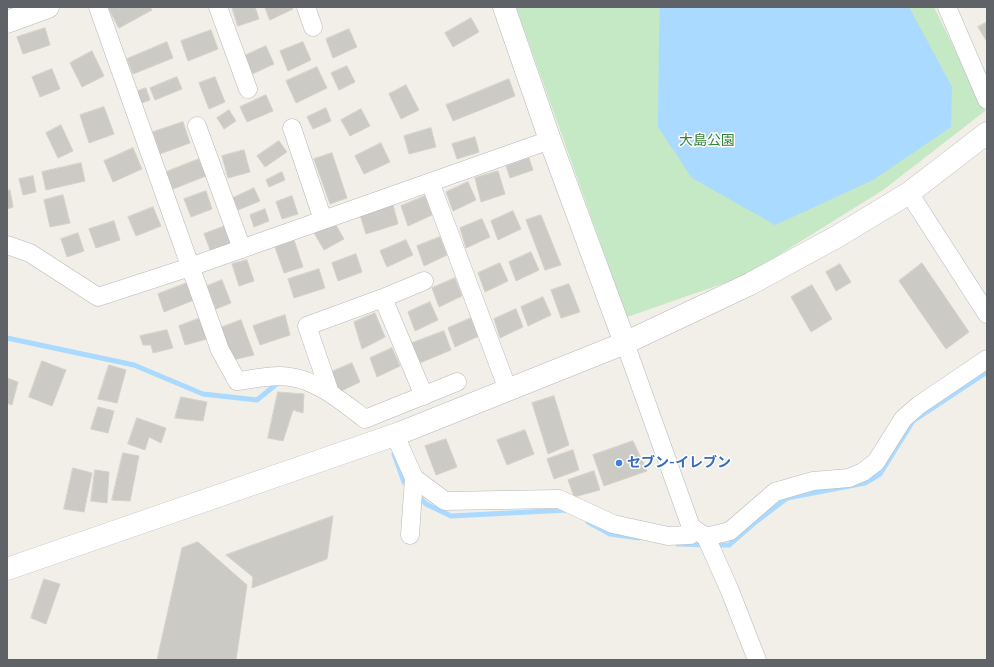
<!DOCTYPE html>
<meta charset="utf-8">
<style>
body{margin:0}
#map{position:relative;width:994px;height:667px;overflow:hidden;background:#f1efe8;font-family:Manrope,sans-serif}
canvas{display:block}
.frame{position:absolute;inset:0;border:8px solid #5f6368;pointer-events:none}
</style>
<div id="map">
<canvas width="994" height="667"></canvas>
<div class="frame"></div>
</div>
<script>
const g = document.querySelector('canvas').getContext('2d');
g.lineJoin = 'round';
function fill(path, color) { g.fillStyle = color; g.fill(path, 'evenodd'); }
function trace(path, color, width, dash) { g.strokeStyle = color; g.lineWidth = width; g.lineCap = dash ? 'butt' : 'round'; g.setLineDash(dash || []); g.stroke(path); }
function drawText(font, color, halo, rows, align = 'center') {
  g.font = font + ' Manrope,"Noto Sans JP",sans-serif'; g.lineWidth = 3; g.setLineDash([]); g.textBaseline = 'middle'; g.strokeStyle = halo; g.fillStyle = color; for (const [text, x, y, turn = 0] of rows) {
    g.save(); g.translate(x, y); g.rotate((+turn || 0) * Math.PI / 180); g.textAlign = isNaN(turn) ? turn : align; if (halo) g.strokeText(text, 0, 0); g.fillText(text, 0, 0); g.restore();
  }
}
fill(new Path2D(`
 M516,7H934L985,111L883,190L745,276L627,317Z`), '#c5e8c5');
fill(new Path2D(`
 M660,7H909L952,87L951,127L873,180L775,225L692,178L658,127L659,34Z`), '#aadaff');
trace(new Path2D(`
 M7,338L134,365L203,394L257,400L279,382H280
 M394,454L404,482L409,488
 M418,496L426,504L451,516L568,510
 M588,522L610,534L639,538
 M678,544L706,545
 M714,545H729L753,524L787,498L865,483L880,474L913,421L987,372`), '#aadaff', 5);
const building = new Path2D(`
 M108,7H150L152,10L119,28Z
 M232,7H255L259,19L238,26Z
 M265,7H292L293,9L270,20Z
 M471,18L479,32L453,47L445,33Z
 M987,22V42L978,27Z
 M45,28L50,45L23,54L17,37Z
 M349,29L357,47L333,58L326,39Z
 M211,30L218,49L188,61L181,41Z
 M167,42L173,58L133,74L127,59Z
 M303,42L311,60L288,71L280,51Z
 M266,46L274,64L250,75L244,56Z
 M92,51L104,76L82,87L70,63Z
 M347,66L355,82L339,90L331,73Z
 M317,67L327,88L296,103L286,81Z
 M52,69L60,89L40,97L32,77Z
 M177,77L182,89L155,100L150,88Z
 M215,77L225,102L209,109L199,83Z
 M509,79L515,96L453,121L446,105Z
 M406,85L419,110L401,119L389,94Z
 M146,88L150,100L139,104L135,92Z
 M266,95L273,111L247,122L240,107Z
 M104,107L114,134L89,143L80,115Z
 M326,108L331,121L313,129L307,117Z
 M361,109L370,126L350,136L341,120Z
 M229,110L236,121L224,129L217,118Z
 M183,122L190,143L160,154L153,132Z
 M61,125L73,151L58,158L46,133Z
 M431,128L436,147L409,154L404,136Z
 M475,137L479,152L457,159L452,144Z
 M279,141L287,152L265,167L257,156Z
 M381,143L390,162L364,174L355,156Z
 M133,148L142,169L113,182L104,161Z
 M244,150L250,172L228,178L222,156Z
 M332,153L347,198L330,204L314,159Z
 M529,158L533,170L510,178L506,166Z
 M199,159L206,176L173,189L166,172Z
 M81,163L85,181L46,190L42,172Z
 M498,171L505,194L481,202L475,178Z
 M282,172L285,180L269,187L266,180Z
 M33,176L36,192L23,195L19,179Z
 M468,182L476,200L453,211L446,192Z
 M254,188L260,201L238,210L233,198Z
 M10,190L13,207L7,209V191Z
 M206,191L212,209L191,217L184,199Z
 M63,195L70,223L50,227L44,200Z
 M292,196L298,214L282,219L276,202Z
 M425,196L432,215L408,226L401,206Z
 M393,205L398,224L366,234L360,215Z
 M153,207L161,226L136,236L128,217Z
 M265,209L269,221L254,227L250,215Z
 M513,211L521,229L498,240L491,221Z
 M541,215L561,265L545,270L526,220Z
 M482,219L490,237L466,248L460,228Z
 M333,220L344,239L324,250L313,231Z
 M114,221L120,240L96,248L89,229Z
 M225,226L231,245L211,252L204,234Z
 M78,233L84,251L67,257L61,239Z
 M440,237L447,255L424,266L417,246Z
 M294,240L303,267L284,273L275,247Z
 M406,240L413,255L387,267L380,251Z
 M531,252L539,270L516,281L509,262Z
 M356,254L362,272L338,281L332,263Z
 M247,260L254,281L239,286L232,264Z
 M500,263L508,281L485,292L478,273Z
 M922,263L969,332L946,349L899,281Z
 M840,264L851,282L836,291L826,272Z
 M319,269L325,288L294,298L288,279Z
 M455,278L462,296L439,307L432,288Z
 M222,280L231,303L216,309L207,286Z
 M187,283L194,300L164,312L158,294Z
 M569,284L580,312L561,318L551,290Z
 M812,285L832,319L811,332L791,297Z
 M543,297L551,315L528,326L521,307Z
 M430,302L438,320L415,331L408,312Z
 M516,309L523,327L500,338L494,319Z
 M375,313L385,337L362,349L354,322Z
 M285,315L290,335L260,345L253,326Z
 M200,318L207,339L185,345L179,326Z
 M471,318L479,336L455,347L448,328Z
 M241,320L254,355L233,360L220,328Z
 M167,330L173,348L153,353L151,345H143L140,336Z
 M444,331L451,350L415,365L407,345Z
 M392,348L400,366L377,377L370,358Z
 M42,361L66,370L52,406L29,397Z
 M352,363L360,382L337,393L329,373Z
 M109,365L126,370L117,403L98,399Z
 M7,378L18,382L12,405L7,403Z
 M278,392L304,394L303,413L293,410L283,441L268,438Z
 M554,396L569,445L548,454L532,403Z
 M181,397L207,402L203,421L175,418Z
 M98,407L114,411L108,433L91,429Z
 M137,418L166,428L161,443L149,437L145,450L128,444Z
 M525,430L534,454L507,465L497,440Z
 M446,439L457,467L436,475L425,446Z
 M633,441L647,471L604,486L593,455Z
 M573,450L579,470L554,479L547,459Z
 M123,453L139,456L130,501L112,500Z
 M73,468L92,473L84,512L64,509Z
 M95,470L109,472L107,503L91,501Z
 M594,471L600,490L574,497L568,480Z
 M333,516L327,559L252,588L253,577L226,555Z
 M198,542L247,585L236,660H157L182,548Z
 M44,579L60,584L46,624L31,618Z`);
fill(building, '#cccac5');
trace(building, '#d6d1c6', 1);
const minor = new Path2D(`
 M98,7L220,350L237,381C254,379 273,374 290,377C317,380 344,403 365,419L457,382
 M218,7L248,89
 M306,7L313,27
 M947,7L987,100
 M197,126L242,249
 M292,128L323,220
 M430,182L508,390
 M909,193L987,314
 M7,245L30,253L98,297L190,267L550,140
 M383,298L424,396
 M625,343L691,527L706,537L730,591L757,660
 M330,393L307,326L383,298L424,281
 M395,435L414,478L445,501L559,499L613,524L668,536L690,535L694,529
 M410,535L414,478
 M706,537L730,531L775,492L813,481L849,478L863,472L876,462L903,419L919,405L987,359`);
const tertiary = new Path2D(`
 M504,7L550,140L625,343
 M7,22L48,7
 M7,569L400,433L625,343L750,284L838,236L909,193L987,133`);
trace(minor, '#b5b8bc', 19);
trace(tertiary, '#b5b8bc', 23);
trace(minor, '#fff', 18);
trace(tertiary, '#fff', 22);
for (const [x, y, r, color] of [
 [619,463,4,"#3f7fe0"]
]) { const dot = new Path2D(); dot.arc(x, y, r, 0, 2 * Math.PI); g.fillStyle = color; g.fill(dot); trace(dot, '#fff', 1.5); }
drawText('14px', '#348238', '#fff', [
 ["大島公園",707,141]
]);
drawText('bold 14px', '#366cbe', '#fff', [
 ["セブン-イレブン",627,463]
], 'left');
</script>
